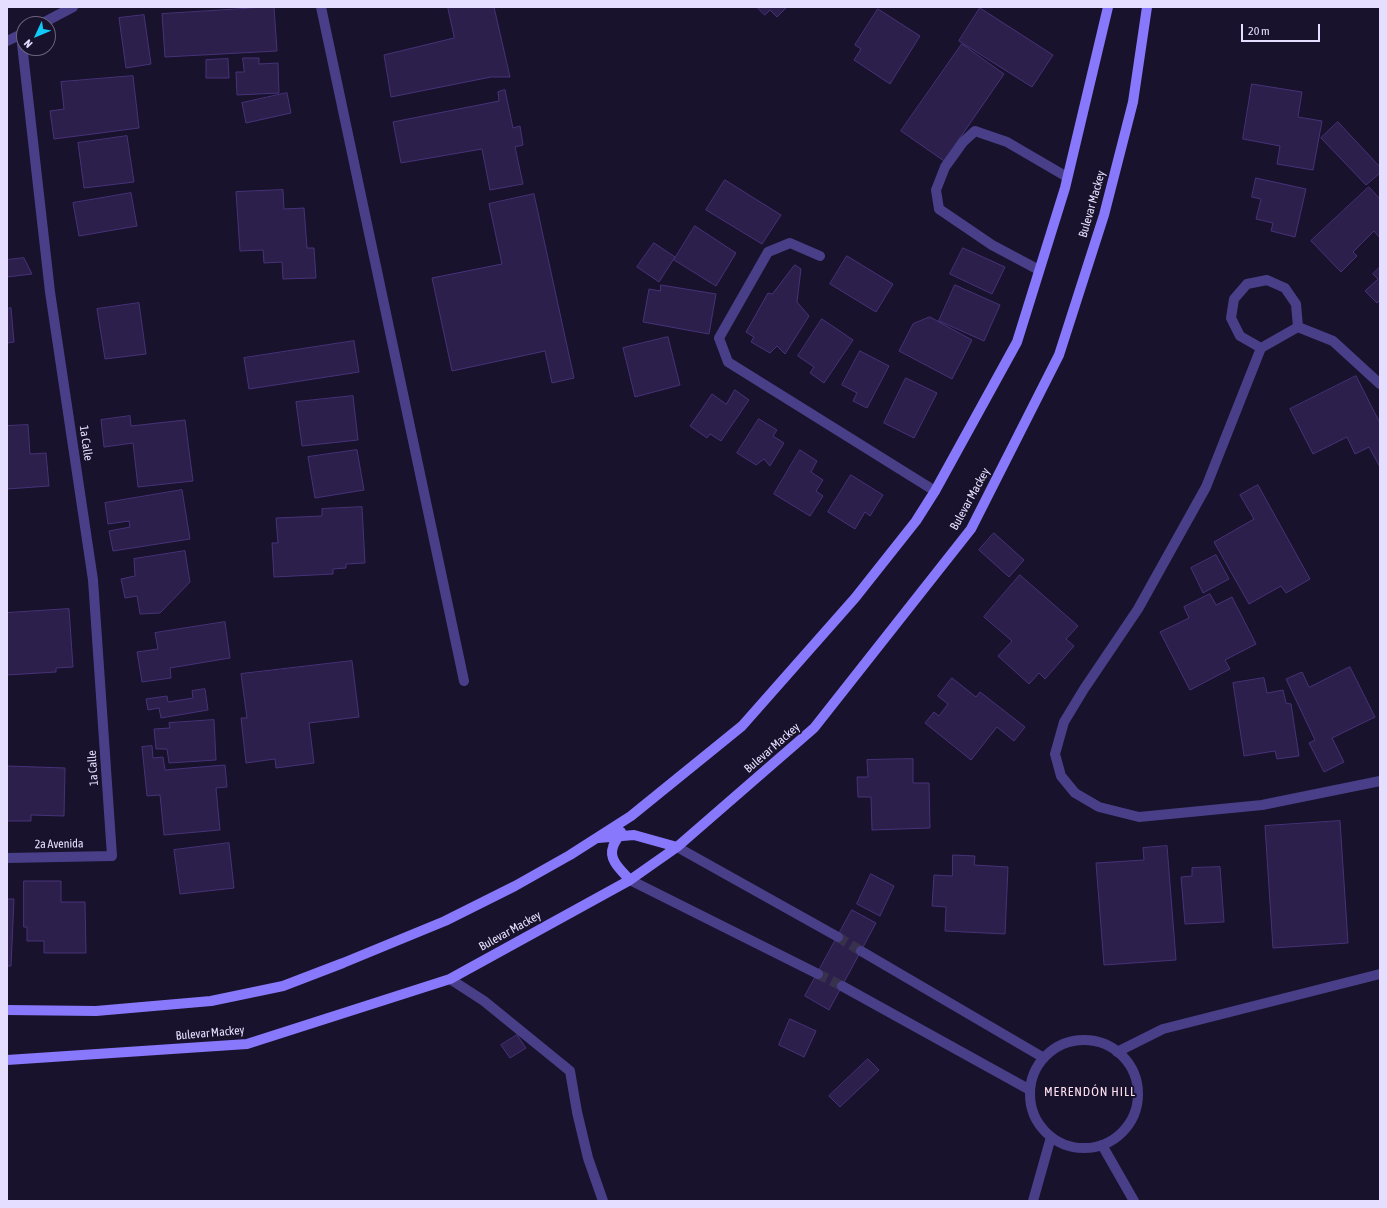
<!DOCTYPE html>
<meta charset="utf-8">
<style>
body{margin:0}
#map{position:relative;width:1387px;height:1208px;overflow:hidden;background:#19122c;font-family:"Asap Condensed",sans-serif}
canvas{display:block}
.frame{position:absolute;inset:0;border:8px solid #e5defe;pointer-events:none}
.north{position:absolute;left:16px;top:16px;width:40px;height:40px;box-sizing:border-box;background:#19122c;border:1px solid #6b6480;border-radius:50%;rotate:226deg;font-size:11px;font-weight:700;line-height:16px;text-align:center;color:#e5defe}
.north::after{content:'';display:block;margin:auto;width:14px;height:18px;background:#10caf8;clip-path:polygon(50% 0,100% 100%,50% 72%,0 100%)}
.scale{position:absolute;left:1241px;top:24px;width:79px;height:18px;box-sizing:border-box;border:2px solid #e5defe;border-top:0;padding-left:5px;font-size:12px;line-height:14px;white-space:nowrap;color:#e5defe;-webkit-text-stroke:3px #19122c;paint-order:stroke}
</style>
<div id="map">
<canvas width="1387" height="1208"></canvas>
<div class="frame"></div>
<div class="north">N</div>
<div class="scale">20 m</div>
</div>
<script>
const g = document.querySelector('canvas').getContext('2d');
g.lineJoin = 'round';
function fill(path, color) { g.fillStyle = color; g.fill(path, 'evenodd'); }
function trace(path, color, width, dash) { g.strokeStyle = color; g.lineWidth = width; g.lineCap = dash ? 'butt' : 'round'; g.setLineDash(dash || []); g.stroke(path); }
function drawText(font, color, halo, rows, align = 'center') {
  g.font = font + ' "Asap Condensed",sans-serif'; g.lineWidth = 4; g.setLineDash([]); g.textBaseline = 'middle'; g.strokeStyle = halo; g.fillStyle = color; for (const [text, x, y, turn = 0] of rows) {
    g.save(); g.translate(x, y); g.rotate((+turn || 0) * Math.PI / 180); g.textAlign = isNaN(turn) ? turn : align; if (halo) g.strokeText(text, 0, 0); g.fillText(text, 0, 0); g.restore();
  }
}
const building = new Path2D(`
 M274,7L277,51L165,57L162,14Z
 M448,7H494L510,77H491L391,97L384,55L454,38Z
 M757,7H787L777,17L770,10L765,15Z
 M980,8L1053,55L1032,87L959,41Z
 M878,9L920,36L890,84L854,60L861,49L855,45Z
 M144,15L151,64L126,68L119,18Z
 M962,44L1004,74L944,161L901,131Z
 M243,58H259V64L278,63L279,93L237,95L236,72H244Z
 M228,59L229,78H206V60Z
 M133,76L139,128L54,139L50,111L64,109L61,82Z
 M1252,84L1302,92L1298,117L1322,121L1313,170L1277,164L1280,146L1243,139Z
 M505,90L513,128L520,126L523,145L515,147L523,184L490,190L482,149L401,163L393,122L499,101L498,92Z
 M287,93L291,113L246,123L242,103Z
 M1338,122L1380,167V173L1366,185L1321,138Z
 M127,136L134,182L84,188L78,143Z
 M1256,178L1306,189L1295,237L1271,231L1273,223L1256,219L1261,199L1252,197Z
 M725,180L781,215L762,244L706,210Z
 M1369,187L1380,199V238L1374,231L1353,252L1357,256L1341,272L1311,241Z
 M283,190L284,209L304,208L307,248H314L316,278L283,279L282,262L264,263L263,250L240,251L236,192Z
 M131,193L137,226L79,236L73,203Z
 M534,194L574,378L552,383L545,351L452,371L432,278L502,264L489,204Z
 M695,226L736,253L716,286L674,260Z
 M654,243L675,257L659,282L637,267Z
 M963,248L1005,267L992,294L950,274Z
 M847,256L893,284L876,312L830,284Z
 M24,258L32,274L7,277V260Z
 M795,265L801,269L797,302L809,316L785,354L777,346L770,353L751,342L754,337L746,332L768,293L772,294Z
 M1380,267V300L1377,303L1365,291L1378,279L1373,274Z
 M661,285L716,294L709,334L643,322L649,289L660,291Z
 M955,285L1000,305L984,341L939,321Z
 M139,303L146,354L105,359L97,309Z
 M11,308L14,342L7,343V309Z
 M930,317L972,340L952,379L899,351L913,324Z
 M822,319L853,340L824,383L810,373L814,367L798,356Z
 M668,337L680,385L635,397L623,348Z
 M354,341L359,372L249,389L244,358Z
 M860,351L889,366L867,408L853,401L857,393L842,385Z
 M1356,376L1380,423V467L1369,447L1355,454L1347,437L1313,454L1290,409Z
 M906,378L937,393L914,438L884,423Z
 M735,390L749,400L721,441L710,434L707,438L690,426L712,394L726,404Z
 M353,396L358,440L302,446L296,402Z
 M130,416L131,426L185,420L193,481L138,487L133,443L104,447L101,420Z
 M759,419L777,430L773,436L784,443L770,466L764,459L756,465L737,453Z
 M28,425L30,454L46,453L49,486L7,489V426Z
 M357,450L364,490L315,498L308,457Z
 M800,450L817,461L811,472L823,480L816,491L823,496L810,516L774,494Z
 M851,475L883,495L870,516L865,512L855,529L828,512Z
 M1258,485L1310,579L1286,593L1281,586L1249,604L1214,542L1254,519L1240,495Z
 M182,490L190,539L113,551L109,531L130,527L129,521L108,524L105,503Z
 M362,507L365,563L346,564V568L333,569V574L274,577L272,543H278L276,518L322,516V509Z
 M994,533L1024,560L1009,577L979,550Z
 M185,551L190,582L160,613L140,614L137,596L125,598L121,579L135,576L134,559Z
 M1216,555L1229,579L1203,593L1191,568Z
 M1020,575L1078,626L1066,639L1074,646L1045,679L1039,673L1029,684L998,656L1012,641L984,617Z
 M1210,594L1216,605L1232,597L1256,644L1225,660L1230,669L1190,690L1160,632L1189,618L1184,607Z
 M69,609L73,667L56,668V672L7,675V613Z
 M225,622L230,658L170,668L171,678L142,682L137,652L158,649L155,633Z
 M352,661L359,717L309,723L314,763L276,768L275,759L246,763L241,718H247L241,674Z
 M1350,667L1375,717L1332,738L1344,762L1324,772L1309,743L1315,740L1286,679L1302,672L1309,687Z
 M952,678L976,697L980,692L1025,727L1014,741L997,727L971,760L925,723L934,712L939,716L948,704L938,696Z
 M1264,678L1267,693L1283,690L1286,703L1291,704L1299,756L1277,759L1275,751L1244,756L1233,683Z
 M205,689L208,710L161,718L159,708L148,710L146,699L167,696L168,702L193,698L192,691Z
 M214,720L216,760L169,763L167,749H156L154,729L170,728L169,723Z
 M152,746L153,758L163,757L165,770L225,765L227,787L216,788L220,830L164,835L160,795L147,796L142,747Z
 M913,759V783H929L930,828L872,830L871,797H858L857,777H868L867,760Z
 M7,766L65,768L64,816L31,815V821H8Z
 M1340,821L1348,943L1273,948L1265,826Z
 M229,843L234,888L180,894L174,850Z
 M1167,846L1176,960L1104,965L1096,863L1144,860L1143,848Z
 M953,855L975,856L974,865L1008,867L1005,934L945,931L946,907L932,906L934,875L952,876Z
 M1220,867L1224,922L1185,924L1181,877L1192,876V868Z
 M871,874L894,886L880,916L857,904Z
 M24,881H61V902H85L86,953H44V941H27V927H24Z
 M7,899H14L11,966H7Z
 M852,910L876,923L829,1010L805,996Z
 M790,1019L816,1031L804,1057L779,1045Z
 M517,1035L526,1048L510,1058L501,1045Z
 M868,1059L879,1070L840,1107L829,1096Z`);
fill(building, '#2d1f4c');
trace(building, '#463278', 1);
trace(new Path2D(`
 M838,937L861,951
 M818,974L842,986`), '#38314c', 10, [10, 5]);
trace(new Path2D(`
 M1039,270L992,245L939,209L936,190L945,167L963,142L975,131L1007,142L1067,177
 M450,979L484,1001L570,1071L577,1112L588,1158L603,1201
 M1102,1145L1134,1201`), '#493f89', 10);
trace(new Path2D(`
 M321,7L464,681
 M41,24L73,7
 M7,41L24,33
 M820,256L790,243L768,252L719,338L728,362L935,491
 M1261,348L1240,336L1231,318L1234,299L1247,284L1267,280L1285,288L1296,304L1298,327
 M1380,384L1333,341L1298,327L1261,348L1206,487L1138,609L1084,689L1064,722L1055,754L1061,776L1075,793L1099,807L1139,817L1262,805L1380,781
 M677,847L838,937
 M7,858L112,856L93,580L50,292L21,35
 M630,880L818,974
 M861,951L1044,1058
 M842,986L1030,1090
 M1030 1094a54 54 0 1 1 108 0a54 54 0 1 1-108 0Z
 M1117,1052L1163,1029L1380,974
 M1033,1201L1051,1137`), '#493f89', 10);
trace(new Path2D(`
 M621,832C619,837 614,842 613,847C608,860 622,871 630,880
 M598,838L634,835L677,847
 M7,1010L96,1011L211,1001L283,986L343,963L445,921L515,886L570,855L631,816L742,726L855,598L916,521L935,491L1017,342L1065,188L1108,7
 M7,1060L247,1044L450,979L630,880L677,847L814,728L971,529L1059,355L1104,215L1133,102L1147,7`), '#8878fb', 10);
drawText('12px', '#e5defe', '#19122c', [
 ["Bulevar Mackey",1092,204,-74],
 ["1a Calle",86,443,82],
 ["Bulevar Mackey",970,499,-61],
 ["Bulevar Mackey",772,748,-41],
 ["1a Calle",93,768,-94],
 ["2a Avenida",59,844,-1],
 ["Bulevar Mackey",510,931,-29],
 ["Bulevar Mackey",210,1033,-5]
]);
g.letterSpacing = '1px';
drawText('13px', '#fee0f0', '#19122c', [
 ["MERENDÓN HILL",1090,1092]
]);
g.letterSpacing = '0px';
</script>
